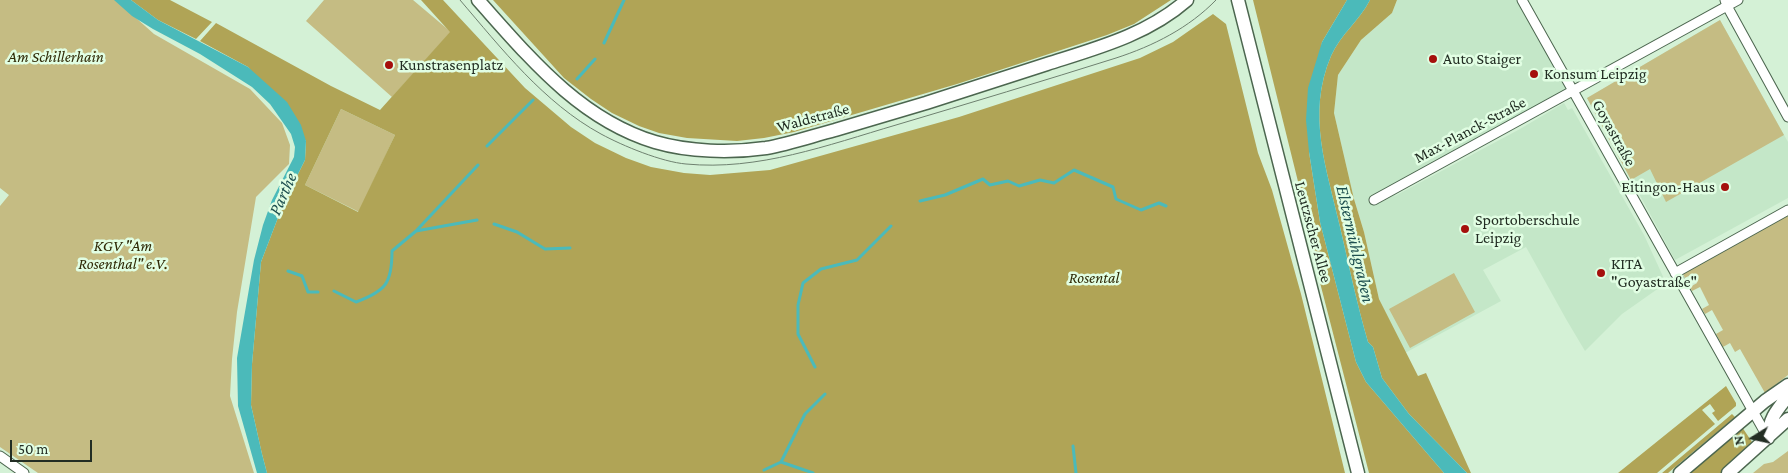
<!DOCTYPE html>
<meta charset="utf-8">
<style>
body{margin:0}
#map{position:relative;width:1788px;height:473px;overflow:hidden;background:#d4f1d6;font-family:"Crimson Pro",serif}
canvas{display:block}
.north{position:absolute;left:1728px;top:413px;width:50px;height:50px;-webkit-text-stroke:4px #e1fee3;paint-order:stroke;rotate:260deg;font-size:14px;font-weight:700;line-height:20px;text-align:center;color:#222d23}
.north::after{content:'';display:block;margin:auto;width:18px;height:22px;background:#222d23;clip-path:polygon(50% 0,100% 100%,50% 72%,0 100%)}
.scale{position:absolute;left:10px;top:440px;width:82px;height:22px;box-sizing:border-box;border:2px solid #222d23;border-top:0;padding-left:6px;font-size:15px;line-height:18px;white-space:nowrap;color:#222d23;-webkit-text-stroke:4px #e1fee3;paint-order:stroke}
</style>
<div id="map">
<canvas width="1788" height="473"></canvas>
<div class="north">N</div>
<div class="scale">50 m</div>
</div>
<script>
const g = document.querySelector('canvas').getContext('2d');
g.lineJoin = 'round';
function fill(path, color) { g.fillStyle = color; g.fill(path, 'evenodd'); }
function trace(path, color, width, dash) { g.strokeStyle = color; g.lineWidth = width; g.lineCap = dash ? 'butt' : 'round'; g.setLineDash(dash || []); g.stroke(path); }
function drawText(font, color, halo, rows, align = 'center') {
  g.font = font + ' "Crimson Pro",serif'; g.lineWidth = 5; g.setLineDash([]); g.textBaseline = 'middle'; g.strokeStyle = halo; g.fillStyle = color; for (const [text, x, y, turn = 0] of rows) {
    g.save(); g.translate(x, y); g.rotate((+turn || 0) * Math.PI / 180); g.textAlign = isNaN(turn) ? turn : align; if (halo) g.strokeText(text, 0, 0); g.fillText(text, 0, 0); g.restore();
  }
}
fill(new Path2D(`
 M1397,0H1522L1574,91L1418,176L1393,197L1520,129L1564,103L1568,110L1572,108L1644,235L1666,283L1622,314L1585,351L1566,319L1526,247L1483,270L1501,301L1405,353L1379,299L1364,232L1354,199L1334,113L1338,75L1361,40L1392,13Z
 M1720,20L1788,142V198L1675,260L1587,98Z`), '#c4e7c8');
fill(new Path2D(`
 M0,0H116L154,34L250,89L282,123L290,145L289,164L256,197L237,312L232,359L230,396L254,473H38L0,447V206L9,195L0,188Z
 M324,0H413L451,32L392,97L306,21Z
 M1720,20L1784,135L1666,202L1650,169L1631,180L1587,98Z
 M341,109L395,135L359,212L305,185Z
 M1788,215V375L1765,393L1740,349L1735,352L1730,343L1723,347L1716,334L1723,330L1712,310L1705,314L1702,309L1709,305L1700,287L1692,291L1690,287L1697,283L1692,274L1685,278L1683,274L1693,268L1692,267Z
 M1454,273L1475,312L1410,348L1389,309Z
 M1788,451V473H1753L1764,464L1773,462Z`), '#c5bc83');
fill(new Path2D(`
 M131,0H170L212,22L196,39L158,20Z
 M421,0H443L525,88L571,127L595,143L626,158L651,167L684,173L710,175L770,170L959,117L1140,58L1173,42L1213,14L1226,24L1258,153L1272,190L1301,294L1345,473H267L262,454L251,405L252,364L261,262L284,202L305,160L306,141L248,67L200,41L216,23L331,86L380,110L450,32ZM341,109L395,135L358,212L305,185Z
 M493,0H1171L1134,24L1107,35L957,84L794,132L764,138L737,141L687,138L659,133L639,126L612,113L591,99L564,78Z
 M1253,0H1347L1322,42L1309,152L1320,222L1356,362L1366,382L1444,473H1369L1317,271L1311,234Z
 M1370,0H1397L1392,13L1361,40L1338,75L1334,113L1354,199L1364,232L1379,299L1418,376L1426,373L1471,473H1467L1409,414L1382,378L1373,347L1368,342C1357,304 1349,266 1340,227C1327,169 1306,115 1331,56C1340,35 1360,20 1370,0Z
 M1726,386L1736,403V406L1718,421L1712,413L1715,411L1710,404L1702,410L1715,424L1657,473H1618Z
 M1732,414L1735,417L1668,473H1662Z
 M1742,427L1752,442L1721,473H1687Z`), '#b0a456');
fill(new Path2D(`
 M114,0H131L158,20L248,67L287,102L301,125L306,141L305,160L284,202L261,262L252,364L251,405L262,454L267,473H257L238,406L237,358L254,260L263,225L272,200L294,157L295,147L291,134L270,104L252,87L200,54L153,29L132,16Z
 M1347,0H1370C1360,20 1340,35 1331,56C1306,115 1327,169 1340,227C1349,266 1357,304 1368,342L1373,347L1382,378L1409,414L1467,473H1444L1366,382L1356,362L1320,222L1309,152L1306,120L1308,88L1322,42Z`), '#4bbaba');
trace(new Path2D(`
 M604,43L624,0
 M577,79L595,59
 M487,146L533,100
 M920,201L945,195L983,179L990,185L1008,181L1019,186L1040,180L1054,183L1074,170L1113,187L1116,199L1141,210L1159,203L1166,206
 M494,224L517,232L545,249L570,248
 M416,231L477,220
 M288,271L302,276L308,292H318
 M334,291L356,302C386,291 392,283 392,251L416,231L478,165
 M815,367L798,334V305L803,283L821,269L857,260L891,226
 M1073,446L1076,473
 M781,462L813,473
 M764,470L781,462L805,414L825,394`), '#4bbaba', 3);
const street = new Path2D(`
 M1522,0L1768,438
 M1725,0L1727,6L1788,117
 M1374,200L1738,0
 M1675,273L1788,210
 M0,456L24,473`);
const secondary = new Path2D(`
 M478,0C529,57 579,119 655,142C689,152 731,153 766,148C789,144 812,136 835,130C865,121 896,112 926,103C967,90 1007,77 1047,64C1097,48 1147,35 1187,0
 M1238,0L1358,473
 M1768,438C1769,419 1776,411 1788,396
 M1680,473L1765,401L1788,385
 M1728,473L1788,419`);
trace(street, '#4c664f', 11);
trace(secondary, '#4c664f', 15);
trace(street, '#fff', 9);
trace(secondary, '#fff', 12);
trace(new Path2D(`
 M460,0C501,48 544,103 601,134C623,146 662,162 686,164C758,171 828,145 896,125C970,103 1043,81 1116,58C1153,46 1189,28 1216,0`), '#6e806f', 1);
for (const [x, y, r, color] of [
 [1433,59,5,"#a5100c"],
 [389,65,5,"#a5100c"],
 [1534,74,5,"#a5100c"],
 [1725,187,5,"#a5100c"],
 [1465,229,5,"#a5100c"],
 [1601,273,5,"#a5100c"]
]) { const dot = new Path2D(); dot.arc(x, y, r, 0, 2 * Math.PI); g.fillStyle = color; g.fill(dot); trace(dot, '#e1fee3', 2); }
drawText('italic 16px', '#2f2906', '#e1fee3', [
 ["Am Schillerhain",56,57],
 ["KGV \"Am",123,246],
 ["Rosenthal\" e.V.",123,264],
 ["Rosental",1094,278]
]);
drawText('16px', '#222d23', '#e1fee3', [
 ["Auto Staiger",1443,59],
 ["Kunstrasenplatz",399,65],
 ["Konsum Leipzig",1544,74],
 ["Eitingon-Haus",1715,187,"right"],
 ["Sportoberschule",1475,220],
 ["Leipzig",1475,238],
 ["KITA",1611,264],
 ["\"Goyastraße\"",1611,282]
], 'left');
drawText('16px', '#222d23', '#e1fee3', [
 ["Waldstraße",813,118,-15],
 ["Max-Planck-Straße",1470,130,-28],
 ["Goyastraße",1614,133,61],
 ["Leutzscher Allee",1313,232,75]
]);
drawText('italic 18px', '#1e4f4f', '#e1fee3', [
 ["Parthe",283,194,-66],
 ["Elstermühlgraben",1355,244,77]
]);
</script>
